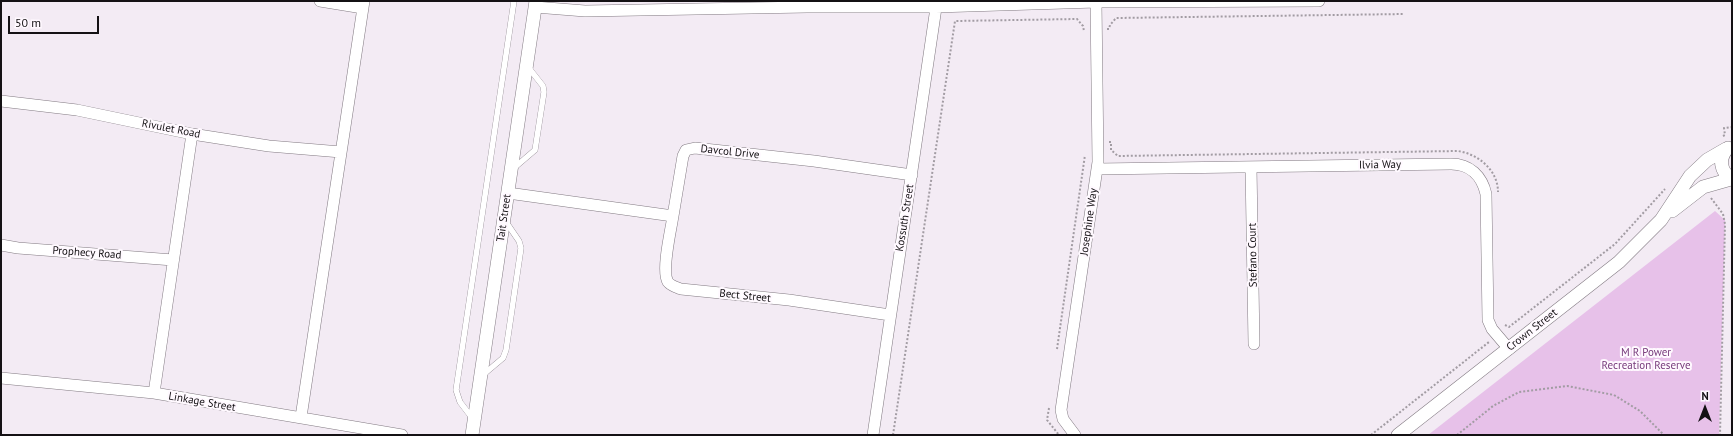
<!DOCTYPE html>
<style>
body{margin:0}
#map{position:relative;width:1733px;height:436px;overflow:hidden;background:#f3ebf4;font-family:"PT Sans",sans-serif}
canvas{display:block}
.frame{position:absolute;inset:0;border:2px solid #141114;pointer-events:none}
.north{position:absolute;left:1685px;top:388px;width:40px;height:40px;-webkit-text-stroke:3px #fff9ff;paint-order:stroke;rotate:0deg;font-size:11px;font-weight:700;line-height:16px;text-align:center;color:#141114}
.north::after{content:'';display:block;margin:auto;width:14px;height:18px;background:#141114;clip-path:polygon(50% 0,100% 100%,50% 72%,0 100%)}
.scale{position:absolute;left:8px;top:16px;width:91px;height:18px;box-sizing:border-box;border:2px solid #141114;border-top:0;padding-left:5px;font-size:12px;line-height:14px;white-space:nowrap;color:#141114;-webkit-text-stroke:3px #fff9ff;paint-order:stroke}
</style>
<div id="map">
<canvas width="1733" height="436"></canvas>
<div class="frame"></div>
<div class="north">N</div>
<div class="scale">50 m</div>
</div>
<script>
const g = document.querySelector('canvas').getContext('2d');
g.lineJoin = 'round';
function fill(path, color) { g.fillStyle = color; g.fill(path, 'evenodd'); }
function trace(path, color, width, dash) { g.strokeStyle = color; g.lineWidth = width; g.lineCap = dash ? 'butt' : 'round'; g.setLineDash(dash || []); g.stroke(path); }
function drawText(font, color, halo, rows, align = 'center') {
  g.font = font + ' "PT Sans",sans-serif'; g.lineWidth = 4; g.setLineDash([]); g.textBaseline = 'middle'; g.strokeStyle = halo; g.fillStyle = color; for (const [text, x, y, turn = 0] of rows) {
    g.save(); g.translate(x, y); g.rotate((+turn || 0) * Math.PI / 180); g.textAlign = isNaN(turn) ? turn : align; if (halo) g.strokeText(text, 0, 0); g.fillText(text, 0, 0); g.restore();
  }
}
fill(new Path2D(`
 M1715,211L1725,220L1719,435H1428Z`), '#e7c1e9');
const service = new Path2D(`
 M514,168L535,150L544,92L543,86L528,67
 M484,374L503,358L506,350L521,248L519,241L506,222
 M473,419L460,402L456,390L514,1`);
const minor = new Path2D(`
 M320,1L363,8
 M535,7L585,11L807,7H936L1096,2L1319,1
 M1,101L77,110L192,134L269,146L341,152
 M1251,167L1254,344
 M1097,169L1451,164C1470,164 1482,176 1486,194L1488,320L1492,329L1509,349
 M508,193L673,216L683,156L686,150L695,148L814,161L912,175
 M673,216C671,230 661,271 668,282C671,286 676,287 681,289L789,300L890,315
 M1,245L18,248L173,260
 M1,378L154,393L402,435
 M154,393L192,134
 M301,417L364,1
 M873,435L937,1
 M1075,435L1063,419L1061,410L1098,162L1096,2`);
const tertiary = new Path2D(`
 M1728,148C1718,158 1720,172 1732,179
 M1672,211L1703,187L1731,179
 M472,435L536,1
 M1398,435L1619,262L1661,220L1690,176L1707,160L1726,149`);
trace(service, '#827a82', 6);
trace(minor, '#827a82', 12);
trace(tertiary, '#827a82', 14);
trace(new Path2D(`
 M1107,29H1109L1110,25L1116,18L1404,14
 M1723,136L1725,135L1724,128L1732,127
 M1109,142H1111V150L1118,156L1458,151C1478,154 1498,170 1498,192
 M1711,198L1723,214L1725,224L1720,435
 M1505,325L1509,327L1615,244L1665,189
 M1057,349L1085,155
 M1049,408L1047,420L1059,435
 M893,435L955,21L1077,19L1083,26L1084,31
 M1371,435L1489,342
 M1457,435L1493,406L1519,392L1567,386L1614,395L1640,411L1664,435`), '#a29ca3', 2, [2, 2]);
trace(service, '#fff', 5.5);
trace(minor, '#fff', 11);
trace(tertiary, '#fff', 13);
drawText('11px', '#141114', '#fff9ff', [
 ["Rivulet Road",171,129,11],
 ["Davcol Drive",730,152,6],
 ["Ilvia Way",1380,165,-1],
 ["Tait Street",504,218,-82],
 ["Kossuth Street",905,218,-81],
 ["Josephine Way",1089,222,-82],
 ["Prophecy Road",87,253,4],
 ["Stefano Court",1253,255,-91],
 ["Bect Street",745,296,6],
 ["Crown Street",1532,330,-38],
 ["Linkage Street",202,402,10]
]);
drawText('11px', '#773b7b', '#fff9ff', [
 ["M R Power",1646,353],
 ["Recreation Reserve",1646,366]
]);
</script>
